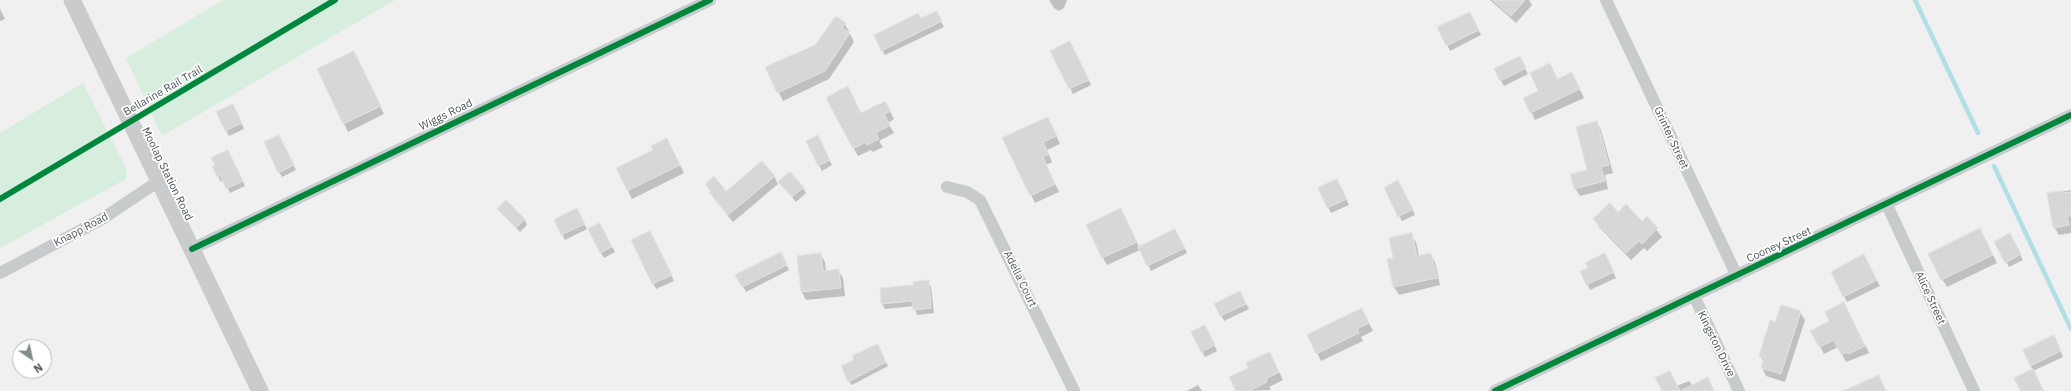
<!DOCTYPE html>
<style>
body{margin:0}
#map{position:relative;width:2071px;height:391px;overflow:hidden;background:#f0f0f0;font-family:"IBM Plex Sans",sans-serif}
canvas{display:block}
.north{position:absolute;left:12px;top:339px;width:40px;height:40px;box-sizing:border-box;background:#fff;border:1px solid #b7bbbd;border-radius:50%;rotate:146deg;font-size:11px;font-weight:700;line-height:16px;text-align:center;color:#4a545a}
.north::after{content:'';display:block;margin:auto;width:14px;height:18px;background:#848b8e;clip-path:polygon(50% 0,100% 100%,50% 72%,0 100%)}
</style>
<div id="map">
<canvas width="2071" height="391"></canvas>
<div class="north">N</div>
</div>
<script>
const g = document.querySelector('canvas').getContext('2d');
g.lineJoin = 'round';
function fill(path, color) { g.fillStyle = color; g.fill(path, 'evenodd'); }
function trace(path, color, width, dash) { g.strokeStyle = color; g.lineWidth = width; g.lineCap = dash ? 'butt' : 'round'; g.setLineDash(dash || []); g.stroke(path); }
function drawText(font, color, halo, rows, align = 'center') {
  g.font = font + ' "IBM Plex Sans",sans-serif'; g.lineWidth = 3.5; g.setLineDash([]); g.textBaseline = 'middle'; g.strokeStyle = halo; g.fillStyle = color; for (const [text, x, y, turn = 0] of rows) {
    g.save(); g.translate(x, y); g.rotate((+turn || 0) * Math.PI / 180); g.textAlign = isNaN(turn) ? turn : align; if (halo) g.strokeText(text, 0, 0); g.fillText(text, 0, 0); g.restore();
  }
}
fill(new Path2D(`
 M223,0H395L162,136L126,58Z
 M83,83L127,170L126,179L0,248V133Z`), '#d7edde');
fill(new Path2D(`
 M1049,0H1067L1064,8L1059,11L1054,8Z
 M1490,0H1529L1532,5L1516,23Z
 M0,9L5,19L0,21Z
 M1470,13L1481,35L1450,51L1439,27Z
 M939,18L944,27L885,55L882,50L921,19Z
 M845,24L854,42L829,79L783,101L766,67L816,45Z
 M1073,48L1091,85L1073,94L1070,88Z
 M1519,57L1528,74L1504,86L1495,69Z
 M358,60L384,114L348,132L318,70Z
 M1554,72L1558,80L1576,81L1584,98L1535,120L1531,112L1540,91Z
 M885,102L894,119L888,123L894,133L879,141L883,147L873,152L871,150L858,156L854,149L861,114Z
 M236,110L244,129L229,136L217,112Z
 M1597,122L1601,130L1613,173L1605,175L1608,189L1580,196L1575,188L1589,171Z
 M1052,126L1060,144L1047,150L1052,162L1046,165L1059,192L1035,203L1004,139Z
 M282,141L296,170L282,177L279,172Z
 M820,142L832,165L822,171L819,165Z
 M671,147L684,173L632,199L617,169Z
 M231,156L245,186L230,193L223,180L221,182L218,176Z
 M774,176L778,184L733,222L715,200L706,184L726,192Z
 M780,182L803,188L806,193L796,202Z
 M1340,185L1349,205L1331,213L1319,189Z
 M1401,187L1415,215L1402,221L1399,216Z
 M2071,190V233L2059,235L2054,227L2049,194Z
 M498,209L524,219L527,225L520,232Z
 M1618,213L1642,223L1647,218L1662,237L1647,251L1644,248L1631,260L1599,227L1595,220Z
 M579,215L587,229L565,240L555,220Z
 M1125,217L1139,247L1178,235L1187,253L1151,271L1140,250L1107,265L1103,258Z
 M1980,229L1997,263L1947,287L1942,279Z
 M603,230L615,252L604,258L601,253Z
 M1411,235L1416,242L1419,256L1430,254L1435,262L1440,285L1399,295L1394,287L1388,260L1394,258Z
 M2009,235L2023,260L2009,267L1995,242Z
 M653,238L674,281L656,289L633,241Z
 M780,253L789,270L746,292L737,275Z
 M821,255L825,262L826,272L838,270L843,278L845,296L806,300L802,292L798,257Z
 M1607,260L1616,278L1590,290L1581,272Z
 M1867,261L1880,286L1847,302L1832,273Z
 M928,281L931,287L934,313L917,315L914,306L885,309L882,304L914,286Z
 M1243,298L1249,309L1224,321L1215,304Z
 M1362,309L1373,331L1361,337L1363,341L1321,361L1317,353Z
 M1848,311L1869,353L1846,362L1838,347L1824,354L1812,331Z
 M1800,312L1805,320L1785,382L1766,376L1762,368L1764,362L1760,356L1776,323Z
 M1208,331L1217,351L1205,357L1192,332Z
 M2056,341L2063,357L2033,371L2043,391H2021L2033,370L2030,365Z
 M880,350L888,366L852,385L849,381Z
 M1274,361L1283,380L1269,387L1271,390L1237,391Z
 M1707,379L1714,391H1663L1689,381L1693,386Z
 M1198,385L1202,391H1187Z`), '#0003');
trace(new Path2D(`
 M1915,0L1978,133
 M1994,166L2071,329`), '#b0dfe6', 4.5);
const building = new Path2D(`
 M1493,0H1525L1511,16Z
 M937,11L942,21L881,51L874,35L918,13L921,18Z
 M1470,12L1479,30L1446,46L1437,27Z
 M836,16L846,23L842,28L850,33L825,71L777,93L765,67L815,45Z
 M1070,41L1089,80L1069,89L1050,51Z
 M354,51L381,106L343,124L317,69Z
 M1520,56L1526,68L1500,81L1494,69Z
 M1550,63L1557,79L1572,72L1580,89L1530,113L1523,98L1538,91L1530,73Z
 M848,86L861,113L885,101L891,111L884,114L890,125L876,133L879,139L867,145L866,142L853,149L826,98Z
 M233,104L242,123L225,131L216,112Z
 M1048,117L1057,136L1043,142L1049,154L1043,157L1055,184L1030,196L1002,138Z
 M1597,121L1609,165L1601,167L1605,181L1574,189L1570,174L1587,170L1576,127Z
 M279,135L294,165L278,173L264,142Z
 M818,135L830,160L818,166L806,141Z
 M667,138L680,165L627,191L616,168L653,150L651,146Z
 M228,150L243,181L226,189L220,175L217,177L212,166L215,165L211,158Z
 M762,161L775,176L728,215L709,192L711,191L705,184L714,176L726,191Z
 M790,172L804,187L792,197L778,182Z
 M1337,179L1347,199L1327,208L1318,188Z
 M1398,180L1413,209L1398,217L1384,188Z
 M2063,191V193L2071,192V216H2067L2069,225L2053,228L2047,193Z
 M506,200L525,219L516,228L497,209Z
 M1610,203L1618,212L1626,204L1642,221L1647,216L1658,228L1642,244L1639,241L1626,253L1593,219Z
 M577,208L585,224L561,235L554,220Z
 M1121,208L1137,242L1102,258L1086,225Z
 M600,223L612,247L600,253L588,229Z
 M1980,228L1993,255L1941,280L1928,254Z
 M1175,229L1185,248L1147,266L1138,247Z
 M650,231L672,275L652,284L631,240Z
 M1412,233L1417,256L1431,253L1437,278L1393,287L1387,259L1393,258L1389,238Z
 M2010,233L2021,254L2005,263L1994,242Z
 M781,252L787,265L742,287L735,275Z
 M821,253L823,271L839,269L841,288L801,292L797,256Z
 M1605,253L1614,272L1586,285L1580,271L1588,268L1585,263Z
 M1864,254L1877,280L1843,297L1831,272Z
 M929,280L931,308L913,310L912,301L881,304L880,288L913,285V282Z
 M1240,291L1246,304L1220,316L1214,304Z
 M1844,302L1865,346L1848,354L1847,352L1841,355L1834,340L1819,347L1810,331L1829,321L1825,312Z
 M1781,305L1801,311L1781,374L1761,368L1764,358L1759,356L1770,320L1775,322Z
 M1362,308L1369,323L1357,329L1359,333L1316,354L1307,335Z
 M1205,325L1215,345L1201,352L1191,332Z
 M2054,335L2061,351L2030,366L2023,350Z
 M878,344L886,362L848,382L841,366L854,360L852,356Z
 M1270,352L1279,372L1266,379L1267,382L1249,391H1236L1229,377L1248,368L1246,363Z
 M2033,369L2044,391H2020L2014,378Z
 M1670,371L1680,391H1662L1655,378Z
 M1879,375L1886,391H1843Z
 M1708,377L1714,391H1681Z`);
fill(building, '#d6d8d8');
trace(building, '#e2e2e3', 1);
trace(new Path2D(`
 M1606,0L1737,276
 M947,187L967,192L980,200L1074,391
 M1887,205L1974,391
 M192,249L710,0
 M0,273L102,219L159,181
 M1694,296L1739,391
 M1495,391L2071,115`), '#c8cbcc', 12);
trace(new Path2D(`
 M72,0L260,391`), '#c9cbcd', 17);
trace(new Path2D(`
 M0,199L335,0
 M192,249L710,0
 M1495,391L2071,115`), '#00873e', 6);
drawText('11px', '#4a545a', '#fff', [
 ["Bellarine Rail Trail",163,91,-30],
 ["Wiggs Road",446,115,-26],
 ["Grinter Street",1671,138,65],
 ["Moolap Station Road",167,174,64],
 ["Knapp Road",81,230,-28],
 ["Cooney Street",1779,245,-25],
 ["Adella Court",1020,279,64],
 ["Alice Street",1930,298,65],
 ["Kingston Drive",1716,344,64]
]);
</script>
